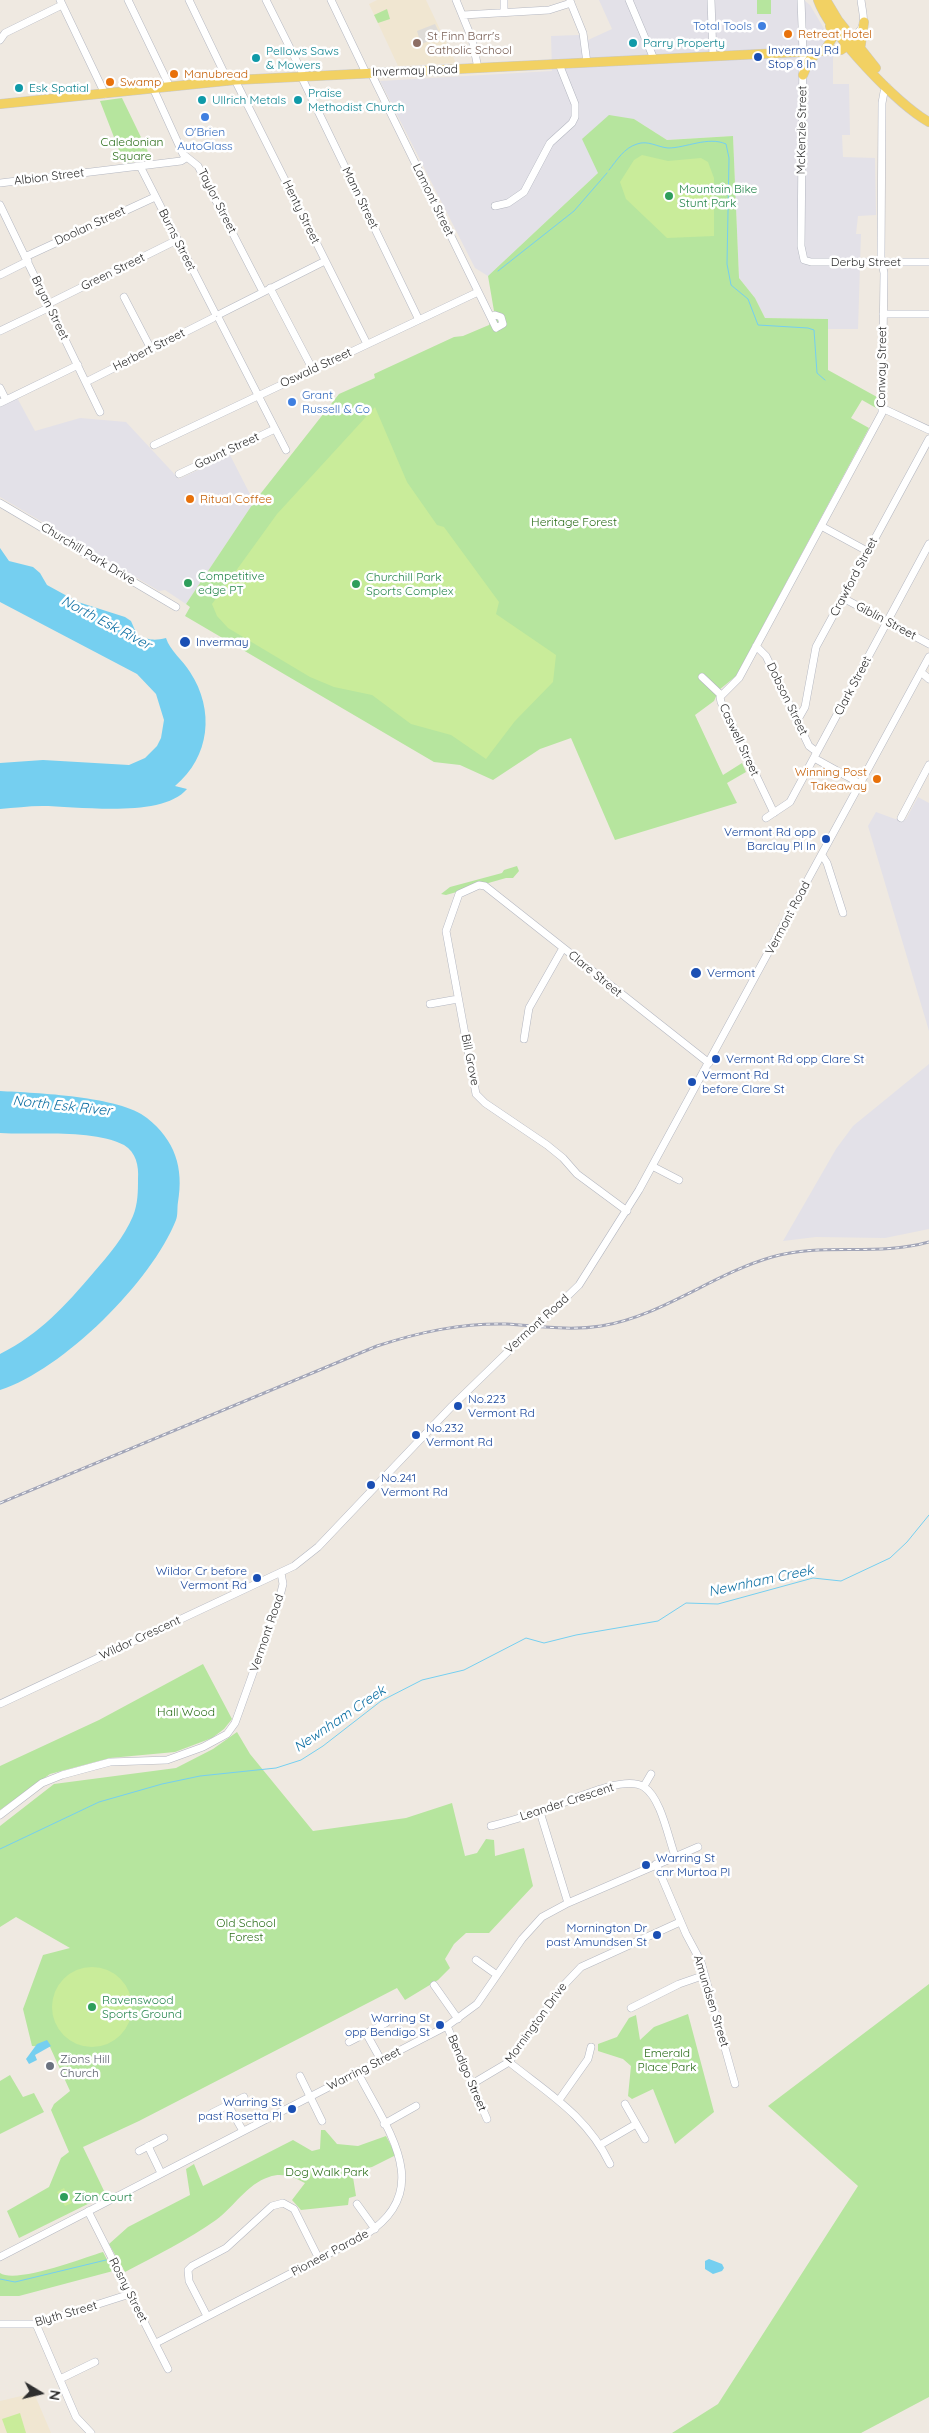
<!DOCTYPE html>
<style>
body{margin:0}
#map{position:relative;width:929px;height:2433px;overflow:hidden;background:#efe9e1;font-family:Quicksand,sans-serif}
canvas{display:block}
.north{position:absolute;left:15px;top:2368px;width:50px;height:50px;-webkit-text-stroke:4px #fff;paint-order:stroke;rotate:99deg;font-size:14px;font-weight:700;line-height:20px;text-align:center;color:#2e2e2e}
.north::after{content:'';display:block;margin:auto;width:18px;height:22px;background:#2e2e2e;clip-path:polygon(50% 0,100% 100%,50% 72%,0 100%)}
</style>
<div id="map">
<canvas width="929" height="2433"></canvas>
<div class="north">N</div>
</div>
<script>
const g = document.querySelector('canvas').getContext('2d');
g.lineJoin = 'round';
function fill(path, color) { g.fillStyle = color; g.fill(path, 'evenodd'); }
function trace(path, color, width, dash) { g.strokeStyle = color; g.lineWidth = width; g.lineCap = dash ? 'butt' : 'round'; g.setLineDash(dash || []); g.stroke(path); }
function drawText(font, color, halo, rows, align = 'center') {
  g.font = font + ' Quicksand,sans-serif'; g.lineWidth = 5; g.setLineDash([]); g.textBaseline = 'middle'; g.strokeStyle = halo; g.fillStyle = color; for (const [text, x, y, turn = 0] of rows) {
    g.save(); g.translate(x, y); g.rotate((+turn || 0) * Math.PI / 180); g.textAlign = isNaN(turn) ? turn : align; if (halo) g.strokeText(text, 0, 0); g.fillText(text, 0, 0); g.restore();
  }
}
fill(new Path2D(`
 M599,0H804L810,5L826,32L827,42L833,56V84H849L850,135H842L843,157L875,158L876,215L858,216L856,234H861L858,329H828V319L765,318L755,298L739,278L733,136L667,140L634,119L598,173L488,276L475,268L380,81L552,71L551,36L579,35L588,40L612,29Z
 M14,392L35,431L80,418L126,422L179,479L230,455L254,502L186,604L165,590L159,591L0,497V399Z
 M918,797L929,803V1031L868,826L876,812L895,819H906Z
 M929,1064V1229L885,1238L816,1237L783,1241L836,1149L853,1126Z`), '#e3e1e8');
fill(new Path2D(`
 M377,0H426L456,63L398,66L369,4Z
 M34,2393L51,2433H0V2401Z`), '#f0e6d1');
fill(new Path2D(`
 M757,0H771V14H757Z
 M387,9L390,19L378,23L374,15Z
 M122,98L152,160L124,163L100,101Z
 M609,115L634,119L667,140L733,136L739,278L755,298L765,318L828,319V370L877,397L878,409L862,400L851,418L869,428L736,676L719,690L714,701L695,715L723,775L742,763L746,772L727,783L737,803L615,840L571,738L540,749L493,780L460,765L434,762L185,616L190,607L186,604L254,502L339,394L375,378L374,374L454,337L463,336L489,325L494,311L488,276L598,173L582,139Z
 M517,866L519,871L513,878H506L446,895L441,894L450,887L502,873L504,870Z
 M203,1664L232,1719L224,1729L212,1738L175,1752L110,1758L50,1774L0,1810V1766L99,1720Z
 M237,1732L250,1754L313,1831L406,1818L452,1803L465,1856L477,1853L486,1839L494,1840L495,1856L524,1848L533,1886L489,1933H466L454,1944L445,1959L450,1968L438,1980L405,2000L397,1988L139,2121L83,2147L106,2195L19,2238L7,2211L49,2187L61,2158L69,2152L51,2110L54,2104L70,2091L50,2047L32,2046L23,2009L43,1955L70,1948L16,1917L0,1927V1826L54,1784L176,1768L213,1749Z
 M929,1984V2397L861,2433H672L718,2404L858,2186L768,2106Z
 M688,2014L714,2112L675,2144L653,2089L632,2099L628,2096L631,2066L623,2059L598,2051V2044L617,2037L629,2018L636,2015L640,2040L654,2027Z
 M10,2075L23,2097L34,2093L44,2112L0,2134V2081Z
 M321,2130H325L337,2144L358,2146L386,2136L396,2155L372,2167L352,2171L356,2196L349,2198L348,2205L301,2210L292,2200L305,2183C294,2177 282,2172 269,2177C247,2184 234,2207 216,2220C188,2240 155,2256 125,2272L109,2244L128,2227L190,2195L186,2169L194,2164L203,2186L293,2140L312,2151L320,2149Z
 M103,2252L113,2271L19,2296H0V2273C16,2284 83,2258 103,2252Z`), '#b6e59e');
fill(new Path2D(`
 M642,155L668,161L701,158L708,162L714,178V236L667,238L626,199L620,182L634,160Z
 M375,407L407,482L437,525L444,527L499,602L496,614L556,655L553,682L515,721L486,759L451,735L411,724L372,695L334,687L310,677L228,628L217,616L212,604L277,514Z
 M52 2007a40 40 0 1 1 80 0a40 40 0 1 1-80 0Z
 M64,2188L72,2203L65,2206L57,2192Z
 M20,2413L26,2433H7L2,2419Z`), '#c9ec9a');
fill(new Path2D(`
 M435,24L441,36L436,38L434,35L431,37L432,40L421,44L417,31Z`), '#dfdcd8');
fill(new Path2D(`
 M0,548L9,561L33,567L40,573L47,585L78,602L125,617L131,621L137,635C149,640 154,641 166,638C170,651 183,660 190,672C215,710 210,757 175,786L187,789C162,819 77,806 42,806C28,806 14,808 0,809V763L43,760L129,765L145,758L157,746L161,738L164,720L156,694L137,674L0,602Z
 M0,1091C36,1093 120,1096 147,1118C175,1140 184,1168 178,1202C177,1208 178,1215 176,1220C152,1281 63,1370 0,1390V1354C41,1333 64,1307 94,1272C109,1255 124,1237 133,1216C138,1204 138,1191 138,1179C139,1166 136,1152 124,1145C94,1129 35,1135 0,1133Z
 M47,2040L51,2046L35,2055L37,2060L29,2064L26,2059L37,2044Z
 M709,2259L722,2264L724,2268L722,2271L713,2274L705,2269V2261Z`), '#75cff0');
trace(new Path2D(`
 M609,170C617,160 624,148 637,144C648,140 657,147 668,148C686,148 708,136 726,144L729,158L727,264L731,285L748,299L758,325L808,328L814,330L817,373L825,380
 M498,271L574,211L607,173
 M0,1849L99,1802L162,1784L200,1776L276,1768L301,1760L323,1746L381,1701L422,1680L464,1670L526,1638L544,1643L576,1635L658,1621L686,1603L718,1604L813,1578L841,1581L890,1558L907,1542L929,1515
 M0,2279L15,2282L106,2260`), '#75cff0', 1);
const minor = new Path2D(`
 M60,0L105,94
 M128,0L170,87
 M189,0L228,81
 M266,0L304,76
 M331,0L366,73
 M456,0L472,39L478,68
 M504,0V12
 M629,0L654,59
 M711,0L713,56
 M801,0L803,52L801,246L804,260L811,262H929
 M570,1L583,33L587,63
 M463,15L549,10L571,3
 M851,38C869,27 863,18 861,0
 M0,40L5,33L62,5
 M371,73L496,328L503,324L501,317L495,315L491,317
 M301,76L419,320
 M235,80L367,344
 M153,88L183,154L198,166L263,292
 M140,166L215,313
 M0,183L181,161L186,158
 M0,205L100,412
 M495,206L508,203L524,192L550,143L572,123L575,117V104L559,64
 M25,257L155,197
 M0,275L28,261
 M270,288L313,370
 M124,297L151,349
 M48,304L177,240
 M220,314L325,261
 M883,314H929
 M219,319L286,450
 M0,331L50,307
 M86,382L213,318
 M0,388L6,400
 M0,403L78,365
 M882,408L929,430
 M154,445L478,292
 M179,474L275,429
 M0,503L176,607
 M821,526L867,551
 M843,598L929,644
 M756,646L766,656L809,746L817,752
 M921,672L929,679
 M702,677L721,695
 M797,721L805,707L816,647L929,439
 M814,758L861,784
 M774,813L721,702L720,697L739,678L882,413L884,273L881,257L882,103L884,92L887,87
 M766,818L790,802L929,544
 M901,818L929,765
 M822,855L827,863L843,913
 M430,1004L458,999
 M524,1039L529,1008L563,948
 M652,1166L679,1180
 M627,1211L577,1174L563,1158L547,1145L485,1103L476,1094L446,931L459,894L479,885L485,886L709,1063
 M545,1318L579,1285L639,1190L929,657
 M0,1704L294,1566L318,1547L452,1406L522,1338
 M644,1786L651,1774
 M540,1812L568,1903
 M0,1815L42,1783L62,1775L110,1762L167,1760L203,1747L227,1734L235,1723L239,1712L279,1600L283,1584L281,1573
 M491,1826C507,1822 523,1817 539,1812C562,1805 623,1773 644,1787C661,1798 668,1837 675,1856
 M656,1864L686,1934L701,1962L735,2084
 M476,1960L497,1975
 M434,1985L458,2019
 M631,2008L679,1984L705,1975
 M447,2026L487,2119
 M366,2033L381,2060
 M349,2042L386,2023
 M509,2062C549,2094 587,2116 610,2164
 M300,2076L322,2121
 M472,2084L509,2062L563,1986L581,1967L680,1922
 M559,2100L588,2059L591,2047
 M625,2104L645,2139
 M228,2105L243,2131
 M212,2113L244,2097
 M384,2124L416,2106
 M600,2145L636,2124
 M148,2146L161,2173
 M139,2151L164,2138
 M357,2204L375,2229
 M88,2211L168,2369
 M0,2257L447,2026L477,2004L522,1939L542,1917L568,1903L698,1847
 M207,2316L189,2281L188,2270L192,2266L226,2248L272,2206L283,2203L294,2209L319,2259
 M0,2324H36L130,2294
 M36,2324L76,2417L91,2433
 M156,2343L365,2235C437,2190 386,2128 358,2073
 M60,2379L95,2362`);
const major = new Path2D(`
 M818,0C830,34 898,105 929,122
 M826,0L838,20L876,68
 M825,50L833,37L830,26
 M860,50L864,22
 M803,75L809,61L819,51
 M0,104L235,80L841,50L854,41`);
trace(minor, '#b4b7c1', 8);
trace(major, '#c9c9c9', 10);
trace(minor, '#fff', 7);
trace(major, '#f2d163', 9);
const rail = new Path2D(`
 M0,1503L377,1346C420,1332 461,1323 507,1324C539,1326 569,1331 601,1326C662,1316 713,1274 772,1257C823,1242 876,1257 929,1242`);
trace(rail, '#a3a6b8', 3);
trace(rail, '#fff', 1, [4]);
const minorBridge = new Path2D(`
 M522,1338L545,1318`);
trace(minorBridge, '#b4b7c1', 8, []);
trace(minorBridge, '#fff', 7);
for (const [x, y, r, color] of [
 [762,26,5,"#3f7fe0"],
 [788,34,5,"#e8710a"],
 [417,43,5,"#8d6e63"],
 [633,43,5,"#0f9aa8"],
 [758,57,5,"#1a4fb4"],
 [256,58,5,"#0f9aa8"],
 [174,74,5,"#e8710a"],
 [110,82,5,"#e8710a"],
 [19,88,5,"#0f9aa8"],
 [202,100,5,"#0f9aa8"],
 [298,100,5,"#0f9aa8"],
 [205,117,5,"#3f7fe0"],
 [669,196,5,"#2e9e5b"],
 [292,402,5,"#3f7fe0"],
 [190,499,5,"#e8710a"],
 [188,583,5,"#2e9e5b"],
 [356,584,5,"#2e9e5b"],
 [185,642,6,"#1a4fb4"],
 [877,779,5,"#e8710a"],
 [826,839,5,"#1a4fb4"],
 [696,973,6,"#1a4fb4"],
 [716,1059,5,"#1a4fb4"],
 [692,1082,5,"#1a4fb4"],
 [458,1406,5,"#1a4fb4"],
 [416,1435,5,"#1a4fb4"],
 [371,1485,5,"#1a4fb4"],
 [257,1578,5,"#1a4fb4"],
 [646,1865,5,"#1a4fb4"],
 [657,1935,5,"#1a4fb4"],
 [92,2007,5,"#2e9e5b"],
 [440,2025,5,"#1a4fb4"],
 [50,2066,5,"#6b7280"],
 [292,2109,5,"#1a4fb4"],
 [64,2197,5,"#2e9e5b"]
]) { const dot = new Path2D(); dot.arc(x, y, r, 0, 2 * Math.PI); g.fillStyle = color; g.fill(dot); trace(dot, '#fff', 2); }
drawText('12px', '#366cbe', '#fff', [
 ["Total Tools",752,26],
 ["O'Brien",205,132,"center"],
 ["AutoGlass",205,146,"center"],
 ["Grant",302,395,"left"],
 ["Russell & Co",302,409,"left"]
], 'right');
drawText('12px', '#c56008', '#fff', [
 ["Retreat Hotel",798,34],
 ["Manubread",184,74],
 ["Swamp",120,82],
 ["Ritual Coffee",200,499],
 ["Winning Post",867,772,"right"],
 ["Takeaway",867,786,"right"]
], 'left');
drawText('12px', '#785e54', '#fff', [
 ["St Finn Barr's",427,36],
 ["Catholic School",427,50]
], 'left');
drawText('12px', '#0d838f', '#fff', [
 ["Parry Property",643,43],
 ["Pellows Saws",266,51],
 ["& Mowers",266,65],
 ["Esk Spatial",29,88],
 ["Praise",308,93],
 ["Methodist Church",308,107],
 ["Ullrich Metals",212,100]
], 'left');
drawText('12px', '#164399', '#fff', [
 ["Invermay Rd",768,50],
 ["Stop 8 In",768,64],
 ["Invermay",196,642],
 ["Vermont Rd opp",816,832,"right"],
 ["Barclay Pl In",816,846,"right"],
 ["Vermont",707,973],
 ["Vermont Rd opp Clare St",726,1059],
 ["Vermont Rd",702,1075],
 ["before Clare St",702,1089],
 ["No.223",468,1399],
 ["Vermont Rd",468,1413],
 ["No.232",426,1428],
 ["Vermont Rd",426,1442],
 ["No.241",381,1478],
 ["Vermont Rd",381,1492],
 ["Wildor Cr before",247,1571,"right"],
 ["Vermont Rd",247,1585,"right"],
 ["Warring St",656,1858],
 ["cnr Murtoa Pl",656,1872],
 ["Mornington Dr",647,1928,"right"],
 ["past Amundsen St",647,1942,"right"],
 ["Warring St",430,2018,"right"],
 ["opp Bendigo St",430,2032,"right"],
 ["Warring St",282,2102,"right"],
 ["past Rosetta Pl",282,2116,"right"]
], 'left');
drawText('12px', '#2e2e2e', '#fff', [
 ["Invermay Road",415,71,-2],
 ["McKenzie Street",802,130,-89],
 ["Albion Street",49,177,-7],
 ["Mann Street",360,198,64],
 ["Lamont Street",433,200,64],
 ["Taylor Street",217,201,63],
 ["Henty Street",301,212,64],
 ["Doolan Street",90,226,-25],
 ["Burns Street",177,240,63],
 ["Derby Street",866,262],
 ["Green Street",113,272,-26],
 ["Bryan Street",50,308,64],
 ["Herbert Street",149,350,-27],
 ["Conway Street",882,367,-89],
 ["Oswald Street",316,368,-25],
 ["Gaunt Street",227,451,-25],
 ["Churchill Park Drive",88,554,31],
 ["Crawford Street",854,577,-62],
 ["Giblin Street",886,621,28],
 ["Clark Street",853,686,-62],
 ["Dobson Street",787,699,64],
 ["Caswell Street",739,740,65],
 ["Vermont Road",788,918,-62],
 ["Clare Street",595,974,39],
 ["Bill Grove",470,1060,79],
 ["Vermont Road",537,1324,-42],
 ["Vermont Road",267,1633,-71],
 ["Wildor Crescent",140,1638,-25],
 ["Leander Crescent",567,1802,-18],
 ["Amundsen Street",711,2001,73],
 ["Mornington Drive",536,2023,-54],
 ["Warring Street",364,2069,-27],
 ["Bendigo Street",467,2073,67],
 ["Pioneer Parade",330,2253,-28],
 ["Rosny Street",128,2290,63],
 ["Blyth Street",66,2314,-16]
]);
drawText('12px', '#2c6e1b', '#fff', [
 ["Caledonian",132,142],
 ["Square",132,156],
 ["Heritage Forest",574,522],
 ["Hall Wood",186,1712],
 ["Old School",246,1923],
 ["Forest",246,1937],
 ["Emerald",667,2053],
 ["Place Park",667,2067],
 ["Dog Walk Park",327,2172]
]);
drawText('12px', '#27864d', '#fff', [
 ["Mountain Bike",679,189],
 ["Stunt Park",679,203],
 ["Competitive",198,576],
 ["edge PT",198,590],
 ["Churchill Park",366,577],
 ["Sports Complex",366,591],
 ["Ravenswood",102,2000],
 ["Sports Ground",102,2014],
 ["Zion Court",74,2197]
], 'left');
drawText('12px', '#5b616d', '#fff', [
 ["Zions Hill",60,2059],
 ["Church",60,2073]
], 'left');
drawText('italic 14px', '#0d6fa3', '#fff', [
 ["North Esk River",106,623,28],
 ["North Esk River",62,1106,6],
 ["Newnham Creek",761,1581,-12],
 ["Newnham Creek",340,1719,-34]
]);
</script>
